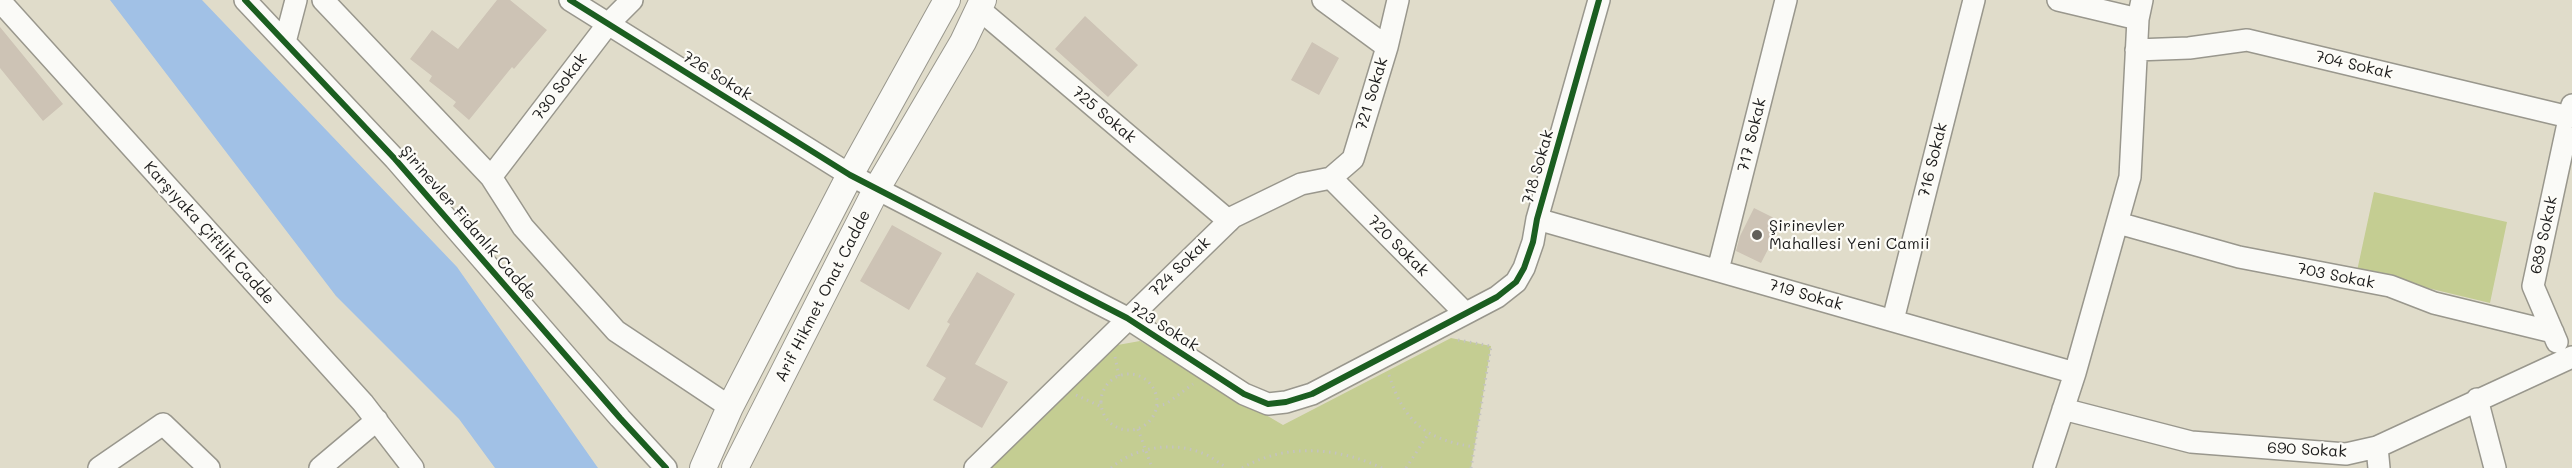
<!DOCTYPE html>
<meta charset="utf-8">
<style>
body{margin:0}
canvas{display:block;background:#e0dcca}
</style>
<canvas width="2572" height="468"></canvas>
<script>
const g = document.querySelector('canvas').getContext('2d');
g.lineJoin = 'round';
function fill(path, color) { g.fillStyle = color; g.fill(path, 'evenodd'); }
function trace(path, color, width, dash) { g.strokeStyle = color; g.lineWidth = width; g.lineCap = dash ? 'butt' : 'round'; g.setLineDash(dash || []); g.stroke(path); }
function drawText(font, color, halo, rows, align = 'center') {
  g.font = font + ' Mali,sans-serif'; g.lineWidth = 4.5; g.setLineDash([]); g.textBaseline = 'middle'; g.strokeStyle = halo; g.fillStyle = color; for (const [text, x, y, turn = 0] of rows) {
    g.save(); g.translate(x, y); g.rotate((+turn || 0) * Math.PI / 180); g.textAlign = isNaN(turn) ? turn : align; if (halo) g.strokeText(text, 0, 0); g.fillText(text, 0, 0); g.restore();
  }
}
fill(new Path2D(`
 M2374,192L2507,222L2490,303L2357,271Z
 M1451,338L1491,346L1471,468H987L1112,346L1140,341L1283,425Z`), '#c4cd92');
fill(new Path2D(`
 M110,0H202L457,267L598,468H495L459,419L336,296Z`), '#a1c1e6');
fill(new Path2D(`
 M497,0H510L547,30L514,69L512,67L469,120L453,106L456,102L429,81L432,76L410,59L432,30L458,49Z
 M1085,16L1138,65L1108,97L1055,49Z
 M0,27L63,104L43,121L0,68Z
 M1312,42L1339,58L1319,95L1291,80Z
 M1754,208L1782,222L1761,263L1736,251L1740,236Z
 M892,225L942,253L909,310L860,281Z
 M977,272L1015,294L975,364L1008,382L982,428L933,400L946,378L926,366L950,324L947,322Z`), '#cdc3b5');
const minor = new Path2D(`
 M245,0L395,159L620,418L666,468
 M323,0L491,177L523,227L616,331L730,407
 M570,0L850,175L1127,318L1244,394L1268,404L1286,402L1312,394L1497,297L1516,282L1524,268L1533,242L1537,219L1599,0
 M1323,0L1387,47
 M2058,0L2138,19
 M0,1L363,403L413,468
 M979,9L1229,221
 M285,42L296,0
 M2136,50L2189,48L2247,40L2569,117
 M491,177L608,24L632,0
 M1331,178L1353,159L1387,47L1398,0
 M1331,178L1465,313
 M1537,219L2075,373
 M2118,223L2239,257L2390,286L2434,303L2553,332
 M1718,270L1786,0
 M1893,320L1974,0
 M2557,342L2533,286L2572,105
 M2477,399L2495,468
 M2063,409L2191,442L2346,454L2377,447L2572,357
 M2377,447L2379,468
 M99,468L163,424L209,468
 M320,468L377,420
 M975,468L1233,217L1301,184L1331,178
 M2044,468L2075,373L2130,177L2138,19L2142,0`);
const major = new Path2D(`
 M703,468L730,407L850,175L947,0
 M735,468L876,190L963,42L983,0`);
trace(minor, '#99978d', 24);
trace(major, '#99978d', 28);
trace(new Path2D(`
 M1458,340L1491,346L1471,468
 M1115,357L1119,376
 M1101 402a28 28 0 1 1 56 0a28 28 0 1 1-56 0Z
 M1389,375C1404,422 1426,440 1475,447
 M1076,395L1102,407
 M1157,406L1166,404L1193,384
 M1138,429L1152,468
 M1111,468C1135,447 1172,441 1202,453C1211,456 1219,463 1227,468
 M1242,468C1286,443 1337,447 1382,468
 M1406,468L1429,433`), '#c4c3bf', 3, [1.5, 4.5]);
trace(minor, '#fafaf7', 21);
trace(major, '#fafaf7', 26);
trace(new Path2D(`
 M245,0L395,159L620,418L666,468
 M570,0L850,175L1127,318L1244,394L1268,404L1286,402L1312,394L1497,297L1516,282L1524,268L1533,242L1537,219L1599,0`), '#1b5e20', 6);
for (const [x, y, r, color] of [
 [1757,235,6,"#615f59"]
]) { const dot = new Path2D(); dot.arc(x, y, r, 0, 2 * Math.PI); g.fillStyle = color; g.fill(dot); trace(dot, '#fdfcf7', 2); }
drawText('16px', '#1c1c1c', '#fdfcf7', [
 ["704 Sokak",2354,65,13],
 ["726 Sokak",717,76,32],
 ["730 Sokak",560,87,-53],
 ["721 Sokak",1372,94,-73],
 ["725 Sokak",1104,115,40],
 ["717 Sokak",1752,135,-76],
 ["716 Sokak",1933,160,-76],
 ["718 Sokak",1538,167,-74],
 ["Şirinevler Fidanlık Cadde",468,223,49],
 ["Karşıyaka Çiftlik Cadde",209,233,48],
 ["689 Sokak",2544,235,-78],
 ["720 Sokak",1398,246,45],
 ["724 Sokak",1180,267,-44],
 ["703 Sokak",2336,276,11],
 ["719 Sokak",1806,295,16],
 ["Arif Hikmet Onat Cadde",823,296,-63],
 ["723 Sokak",1164,327,32],
 ["690 Sokak",2307,450,3]
]);
drawText('16px', '#1c1c1c', '#fdfcf7', [
 ["Şirinevler",1769,226],
 ["Mahallesi Yeni Camii",1769,244]
], 'left');
</script>
